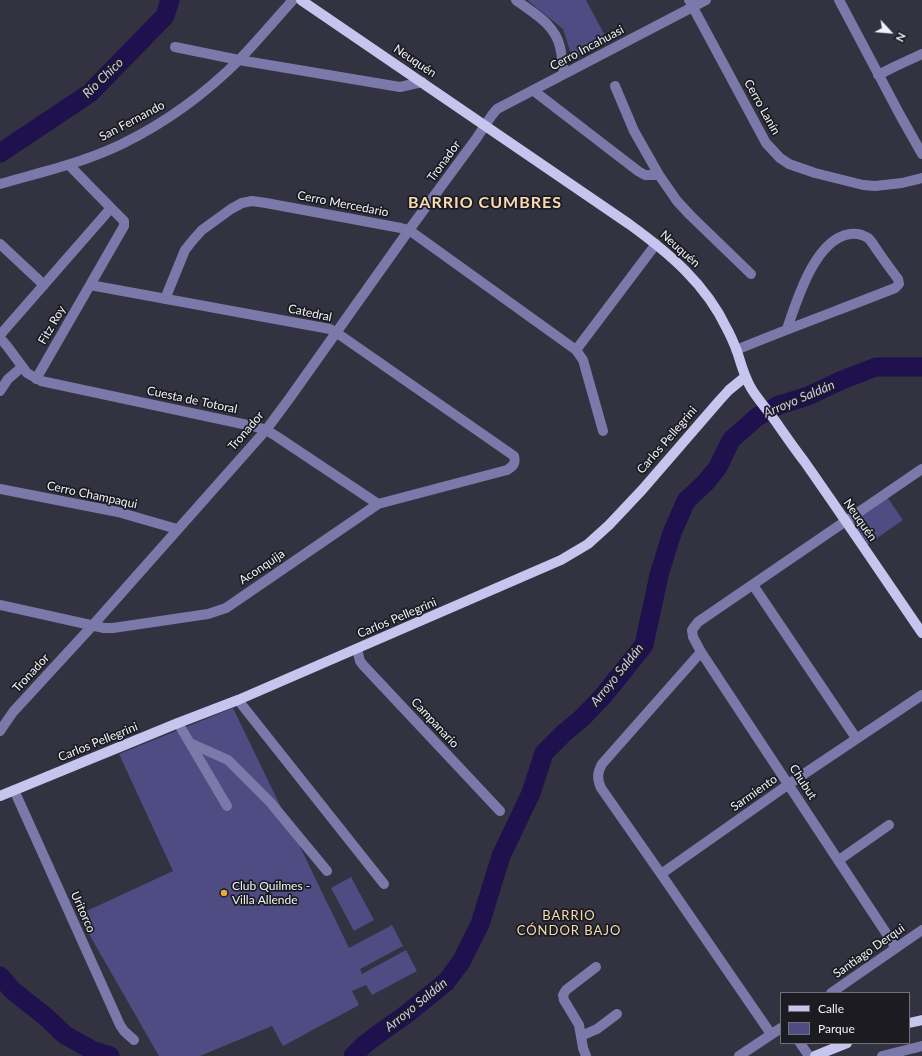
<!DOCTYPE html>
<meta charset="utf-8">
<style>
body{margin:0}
#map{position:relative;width:922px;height:1056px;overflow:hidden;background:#323240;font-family:Lato,sans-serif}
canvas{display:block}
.legend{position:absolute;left:780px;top:992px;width:130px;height:52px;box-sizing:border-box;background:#1b1b21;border:1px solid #717178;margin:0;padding:5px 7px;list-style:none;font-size:12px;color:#f1f1fa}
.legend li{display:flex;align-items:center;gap:8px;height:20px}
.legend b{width:20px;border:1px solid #717178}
.north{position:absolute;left:870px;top:12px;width:40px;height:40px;-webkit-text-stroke:3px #1b1b21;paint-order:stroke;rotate:116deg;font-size:11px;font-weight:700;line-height:16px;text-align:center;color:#f1f1fa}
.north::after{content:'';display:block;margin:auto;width:14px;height:18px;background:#f1f1fa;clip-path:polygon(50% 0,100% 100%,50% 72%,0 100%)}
</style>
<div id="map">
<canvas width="922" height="1056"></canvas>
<ul class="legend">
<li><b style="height:5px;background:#c6c5ee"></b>Calle</li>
<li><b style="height:11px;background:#4f4b83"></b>Parque</li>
</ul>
<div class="north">N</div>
</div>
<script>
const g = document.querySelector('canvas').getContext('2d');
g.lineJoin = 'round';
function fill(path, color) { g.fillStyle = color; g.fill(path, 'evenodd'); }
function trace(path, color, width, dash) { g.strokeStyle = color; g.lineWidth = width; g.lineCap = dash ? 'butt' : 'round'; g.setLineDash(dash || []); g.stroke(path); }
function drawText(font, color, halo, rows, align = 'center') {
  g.font = font + ' Lato,sans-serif'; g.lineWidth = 3.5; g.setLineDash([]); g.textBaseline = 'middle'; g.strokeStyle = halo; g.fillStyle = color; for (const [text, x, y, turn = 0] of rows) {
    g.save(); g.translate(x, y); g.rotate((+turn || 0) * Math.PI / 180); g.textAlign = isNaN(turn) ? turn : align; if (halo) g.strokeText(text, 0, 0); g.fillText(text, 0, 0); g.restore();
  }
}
fill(new Path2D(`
 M527,0H586L609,43L572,57L563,29Z
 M885,494L903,520L864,547L846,522Z
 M233,708L349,948L392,925L403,946L360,969L362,974L406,950L417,971L372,995L366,985L352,991L359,1005L283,1046L272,1026L200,1056H159L78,915L173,871L119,754Z
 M351,877L374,920L354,931L331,888Z`), '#4f4b83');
trace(new Path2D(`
 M0,153L90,93L165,16L170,0
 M0,976L12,990L46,1017L65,1035L92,1050L110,1056
 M353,1056L364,1045L381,1032L404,1016L446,982L461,962L480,924L501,856L531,793L544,753L564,733L582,718L604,695L644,645L659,575L672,533L686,501L706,482L718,467L731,440L757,417L779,405L808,396L842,380L876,367H922`), '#1e114e', 19);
trace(new Path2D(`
 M516,0C533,13 555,24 560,47C562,56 563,65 564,74
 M689,0L766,143L780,158L789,164L815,173L863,185L875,186L902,183L922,178
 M839,0L900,115L922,154
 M175,47L239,60L400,87L422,82
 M878,75L896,66L922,54
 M615,86L634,131L659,175L677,201L690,215L751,274
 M534,91L638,171L645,175H659
 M69,165L111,208
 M0,184C41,172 83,163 122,144C165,123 206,93 240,59C258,40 275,20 293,0
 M0,244L44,285
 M165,299L185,250L193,240L202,230L231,209L242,203L252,201L266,203L401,228L409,230L576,350L583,360L603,431
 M0,335L111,208L124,221V226L36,379
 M0,338L7,346L27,373L41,381L257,427L266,430L276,436L378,504
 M576,350L656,244
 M736,350C789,328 842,309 895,288L899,284L898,279C891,270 884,260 877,250C874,246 871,240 868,238C862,234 856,233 850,234C815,239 797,300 787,329
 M0,391L8,379L22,367
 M0,489L118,512L177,529
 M753,585L856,738
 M0,605L104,628H113L208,614L226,608L378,504L507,470C513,466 516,464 514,456L337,333L330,329L90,285
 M357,649L360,661L363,665L500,811
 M701,652L602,764C597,773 597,779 601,788L661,874L771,1034
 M238,700L384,884
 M178,723L227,806
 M0,731L13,712L93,625L266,430L289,399L409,230L476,139L492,115L497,109L706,0
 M190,743L228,760L270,802L327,871
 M14,790L120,1025L124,1031L134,1040
 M839,860L889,825
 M661,874L789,784L922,695
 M896,948L701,652L693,637L692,630L698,622L922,469
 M831,993L922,930
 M581,1036L597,1029L617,1014
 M800,1043L809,1056
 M586,1056L583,1048L579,1025L564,1000L563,995L566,990L596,967
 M739,1056L781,1028
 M882,1056L922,1046`), '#7a79aa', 10);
trace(new Path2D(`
 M301,0L629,224C669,253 706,284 727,329C731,336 734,344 737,351C741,364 744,376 751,388C758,400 768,410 776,422C785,435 794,448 804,461C844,518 883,576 922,633
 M0,796L178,723L238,700L561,560L588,544L609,525L642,490L719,401L729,390L745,377
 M909,1023L922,1020
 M815,1056L847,1043`), '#c6c5ee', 10);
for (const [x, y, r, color] of [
 [224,893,4,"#eca93a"]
]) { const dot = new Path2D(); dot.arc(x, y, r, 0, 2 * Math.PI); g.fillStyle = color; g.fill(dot); trace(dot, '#1b1b21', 1.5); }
drawText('12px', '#f1f1fa', '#1b1b21', [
 ["Cerro Incahuasi",587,48,-28],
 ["Neuquén",415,61,34],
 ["Cerro Lanín",762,107,61],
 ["San Fernando",132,121,-28],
 ["Tronador",444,161,-54],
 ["Cerro Mercedario",343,204,11],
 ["Neuquén",680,249,42],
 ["Catedral",310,313,12],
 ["Fitz Roy",52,325,-60],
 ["Cuesta de Totoral",192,400,12],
 ["Tronador",246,431,-49],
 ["Carlos Pellegrini",667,440,-49],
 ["Cerro Champaqui",92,495,12],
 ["Neuquén",860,520,55],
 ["Aconquija",262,567,-34],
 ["Carlos Pellegrini",397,618,-23],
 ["Tronador",31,673,-47],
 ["Campanario",435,723,47],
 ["Carlos Pellegrini",98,742,-22],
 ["Chubut",803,782,57],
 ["Sarmiento",754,793,-35],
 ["Uritorco",83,912,66],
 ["Santiago Derqui",869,951,-35]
]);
drawText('12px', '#f1f1fa', '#1b1b21', [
 ["Club Quilmes -",232,886],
 ["Villa Allende",232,900]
], 'left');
drawText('italic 13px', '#ccccf4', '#1b1b21', [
 ["Río Chico",103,78,-44],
 ["Arroyo Saldán",799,399,-23],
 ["Arroyo Saldán",617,675,-51],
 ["Arroyo Saldán",416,1005,-39]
]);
g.letterSpacing = '1px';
drawText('13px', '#f8dbb4', '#1b1b21', [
 ["BARRIO",569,916],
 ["CÓNDOR BAJO",569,931]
]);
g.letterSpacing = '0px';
g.letterSpacing = '1px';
drawText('bold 16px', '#f8dbb4', '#1b1b21', [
 ["BARRIO CUMBRES",485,203]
]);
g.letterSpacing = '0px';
</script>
